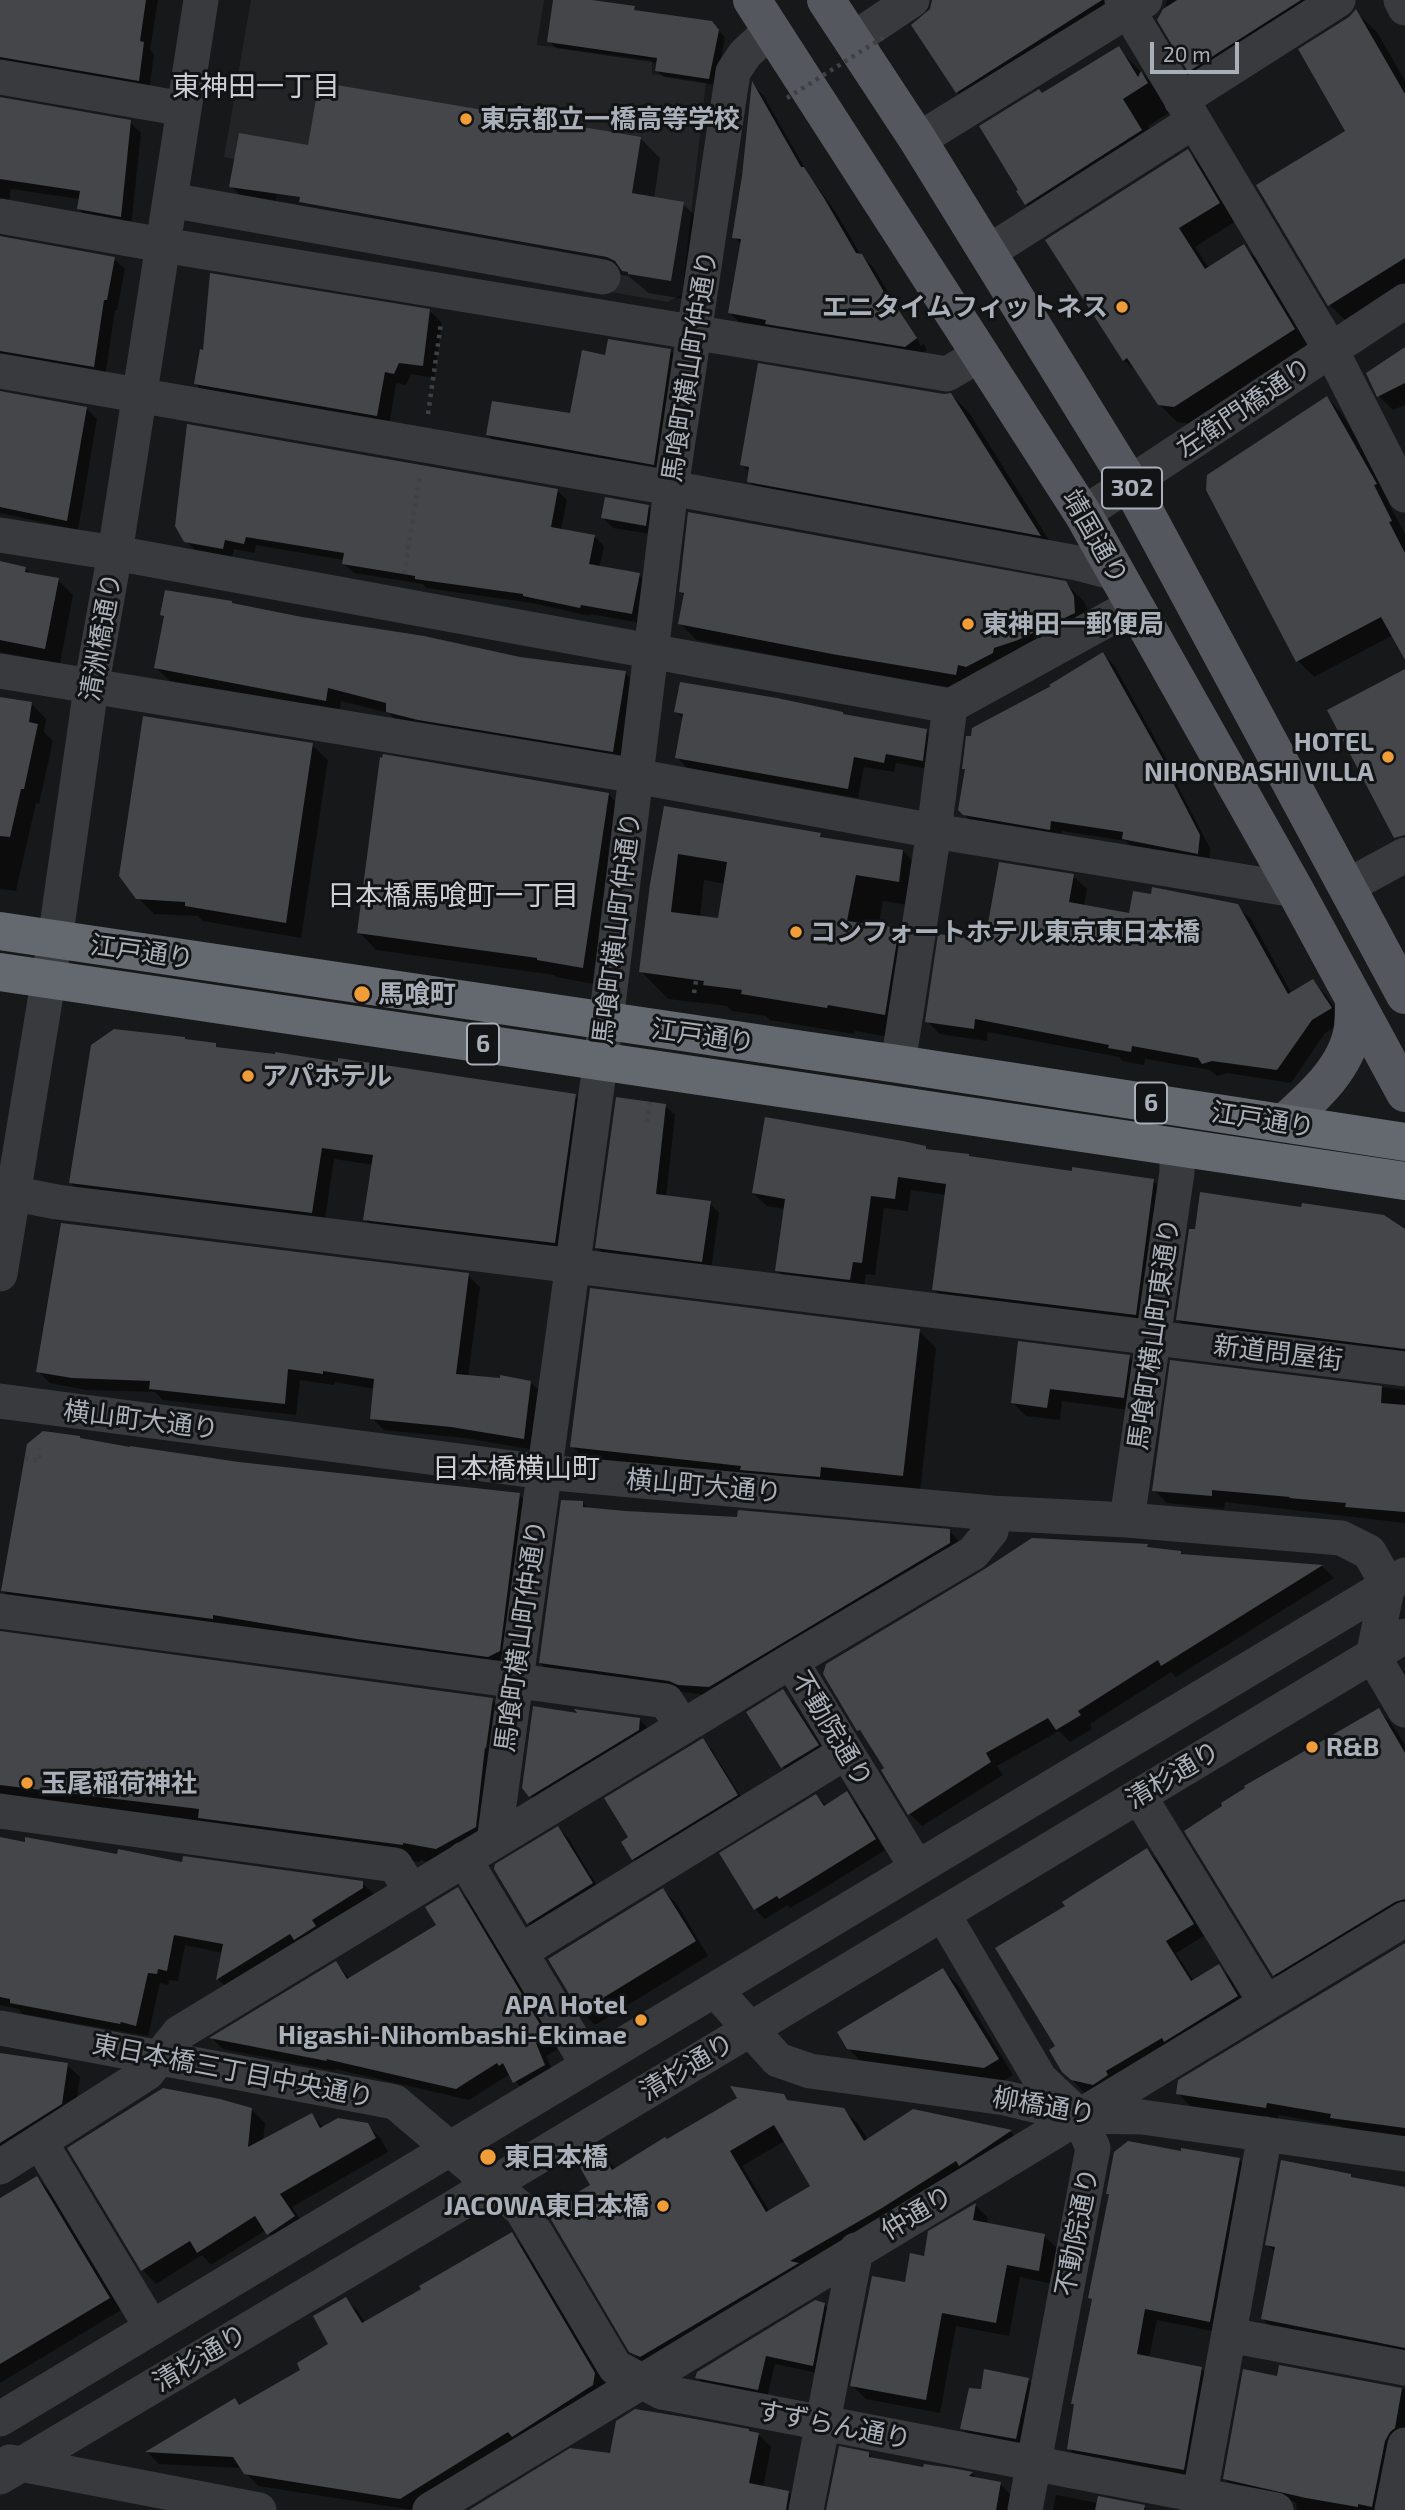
<!DOCTYPE html>
<meta charset="utf-8">
<style>
body{margin:0}
#map{position:relative;width:1405px;height:2510px;overflow:hidden;background:#171819;font-family:"Exo 2",sans-serif}
canvas{display:block}
.scale{position:absolute;left:1150px;top:42px;width:89px;height:32px;box-sizing:border-box;border:4px solid #aab0b9;border-top:0;padding-left:9px;font-size:21px;line-height:24px;white-space:nowrap;color:#aab0b9;-webkit-text-stroke:5px #121314;paint-order:stroke}
</style>
<div id="map">
<canvas width="1405" height="2510"></canvas>
<div class="scale">20 m</div>
</div>
<script>
const g = document.querySelector('canvas').getContext('2d');
g.lineJoin = 'round';
function fill(path, color) { g.fillStyle = color; g.fill(path, 'evenodd'); }
function trace(path, color, width, dash) { g.strokeStyle = color; g.lineWidth = width; g.lineCap = dash ? 'butt' : 'round'; g.setLineDash(dash || []); g.stroke(path); }
function drawText(font, color, halo, rows, align = 'center') {
  g.font = font + ' "Exo 2","Noto Sans JP",sans-serif'; g.lineWidth = 6; g.setLineDash([]); g.textBaseline = 'middle'; g.strokeStyle = halo; g.fillStyle = color; for (const [text, x, y, turn = 0] of rows) {
    g.save(); g.translate(x, y); g.rotate((+turn || 0) * Math.PI / 180); g.textAlign = isNaN(turn) ? turn : align; if (halo) g.strokeText(text, 0, 0); g.fillText(text, 0, 0); g.restore();
  }
}
fill(new Path2D(`
 M251,0H544L537,45L652,60V74L706,82L682,294L668,302L271,232L280,169L224,157Z`), '#232426');
fill(new Path2D(`
 M0,0H158L150,50L154,54L149,91L0,71Z
 M934,0H1113L973,108L957,92L931,10Z
 M1167,0H1341L1205,86L1190,70L1165,10Z
 M1356,12L1377,32L1405,81V292L1351,326L1330,305L1259,186L1348,131L1350,18Z
 M719,30L725,38L716,85L664,77L657,71L658,63L556,48L549,41Z
 M1118,48L1167,99L1173,110L1148,126L1168,157L1053,231L1026,204L1043,95Z
 M753,85L763,95L809,175L835,211L861,255L873,267L921,346L924,344L927,350L917,357L741,324L730,313L742,245L734,237L744,176Z
 M0,99L130,122L141,133L131,227L90,220L79,209L80,199L11,189L8,207L0,211Z
 M641,139L660,158L654,199L683,204L703,224L690,300L649,293L628,276L320,222L250,206L231,186L310,147Z
 M1187,151L1205,169L1236,221L1195,247L1209,268L1244,247L1262,264L1311,347L1192,424L1177,422L1159,404L1141,376L1124,360Z
 M0,238L114,259L125,269L117,310H115L105,377L0,365Z
 M430,311L442,323L434,378L411,374L406,385L396,383L389,427L208,396L196,384Z
 M1405,349V405L1393,410L1379,396Z
 M671,351L683,363L666,476L500,447L488,435L572,415L607,357Z
 M0,393L86,408L97,419L78,530L0,513Z
 M951,394L970,414L1057,553L768,500L749,481L750,473L742,464Z
 M1327,398L1342,414L1374,466L1391,500L1388,502L1405,534V657L1393,635L1314,677L1298,661Z
 M557,490L567,500L561,530L594,536L604,546L599,568L639,575L649,585L642,623L590,614V616L532,603L426,588L423,584L354,573L344,564V560L256,545L254,553L234,549L232,558L196,551L186,541Z
 M648,506L658,517L656,535L613,528L603,518Z
 M0,564L25,568L32,575L58,580L73,595L60,664L0,652Z
 M1065,583L1083,600L1090,614L972,691L850,670L696,640L680,623L685,596L680,592Z
 M234,605L520,658L625,673L639,687L626,764L401,725L389,713L341,701L339,714L170,681L156,668L165,618L162,615Z
 M1103,654L1114,665L1178,780L1174,779L1210,848L1209,864L1135,850L1126,841L1062,831L1060,840L976,826L964,814L973,739Z
 M0,698L31,703L46,719L44,732L53,741L39,804L36,803L16,891L0,889Z
 M676,711L843,713L845,716L926,731L936,741L933,770L896,763L894,772L864,767L858,798L687,768L677,757L683,719Z
 M312,745L328,760L301,938L203,921L198,916L154,914L138,898Z
 M609,795L626,812L600,985L556,977L554,975L376,950L359,932Z
 M665,808L820,835L824,839L903,851L930,879L925,908L883,901L878,927L898,930L925,957L912,1041L855,1031L854,1034L770,1020L766,1016L732,1011L727,1006L668,999L641,971ZM704,880L725,884L719,920L700,918Z
 M1073,876L1087,889L1084,907L1130,915L1237,906L1251,919L1292,994L1313,981L1326,995L1344,1022L1325,1033L1291,1083L1227,1073L1217,1076L1210,1070L1145,1059L1144,1065L1123,1061L1119,1057L988,1032L987,1041L940,1034L927,1021L987,942Z
 M184,1038L187,1041L215,1045L219,1049L575,1095L587,1108L567,1255L377,1231L365,1219L373,1165L334,1159L324,1225L83,1195L71,1183Z
 M665,1106L675,1115L666,1197L710,1203L719,1213L711,1270L607,1257L597,1248Z
 M925,1148L928,1151L1073,1172L1153,1181L1166,1194L1149,1328L948,1303L934,1290L946,1195L911,1190L908,1211L884,1208L875,1275L866,1274L863,1292L790,1283L777,1270L785,1209L767,1206L753,1193Z
 M1405,1232V1359L1191,1333L1178,1320Z
 M468,1275L480,1287L468,1377L530,1382L543,1394L535,1450L465,1438L384,1430L372,1418L375,1389L335,1382L334,1385L300,1380L296,1415L163,1400L155,1392L86,1390L50,1383L38,1371Z
 M919,1331L936,1348L920,1493L590,1464L572,1446Z
 M1130,1357L1143,1370L1137,1411L1062,1401L1060,1420L1026,1416L1013,1403Z
 M1172,1362L1405,1390V1523L1225,1502L1224,1509L1167,1503L1154,1490Z
 M81,1440L239,1464L519,1495L532,1507L512,1663L16,1603L3,1591Z
 M583,1503L589,1509L949,1531L960,1542L720,1697L551,1674L540,1663Z
 M1147,1546L1150,1549L1181,1553L1184,1556L1322,1566L1334,1578L1176,1677L1171,1672L1090,1724L1092,1729L1070,1742L1059,1731L997,1766L1003,1775L922,1826L910,1814L886,1769L868,1739L859,1730Z
 M0,1632L492,1700L510,1718L493,1845L454,1867L420,1860V1862L218,1835L0,1802Z
 M783,1692L793,1702L828,1756L793,1777L783,1767Z
 M1379,1710L1391,1723L1405,1745V1916L1287,1987L1274,1975Z
 M581,1715L639,1719L648,1728L539,1804L523,1788Z
 M703,1740L712,1750L746,1805L643,1868L633,1859Z
 M847,1794L857,1804L885,1850L818,1892L790,1908L788,1905L765,1919L755,1909L816,1796L827,1806Z
 M558,1828L568,1838L602,1894L538,1933L528,1923Z
 M0,1839L184,1864L362,1883L374,1894L229,1990L218,1979L223,1953L185,1945L178,1981L169,1980L168,1985L160,1983L148,2036L23,2014L18,2009L0,2005Z
 M1147,1850L1159,1862L1204,1936L1176,1953L1194,1981L1218,1966L1230,1978L1249,2009L1105,2096L1084,2092L1064,2071L1057,2047L1067,1906Z
 M457,1889L469,1901L558,2049L546,2056L556,2077L526,2094L510,2074L469,2100L335,2069L336,2071L223,2049L212,2038L336,1963L350,1979L438,1926Z
 M663,1890L677,1904L708,1956L595,2025L581,2011Z
 M1405,1945V2139L1345,2130L1340,2126L1279,2115L1278,2120L1190,2106L1178,2093Z
 M943,1970L959,1986L1013,2075L1000,2083L864,2065L848,2048Z
 M0,2055L67,2065L80,2077L74,2116L0,2159Z
 M783,2096L789,2102L843,2109L858,2124L868,2140L913,2111L1011,2132L1024,2145L646,2366L631,2351L592,2185L600,2151L616,2169L667,2141ZM785,2141L813,2186L770,2212L742,2166Z
 M251,2109L265,2123L263,2141L312,2115L324,2128L367,2125L381,2139L388,2152L292,2207L307,2230L282,2247L266,2230L211,2265L202,2255L156,2284L143,2270L69,2149Z
 M1182,2153L1239,2159L1251,2171L1222,2333L1157,2320L1149,2358L1202,2369L1213,2380L1195,2481L1080,2460L1068,2448L1076,2406L1073,2403L1093,2301L1090,2298L1110,2195L1108,2193Z
 M1350,2176L1355,2180L1405,2188V2356L1274,2330L1262,2318L1275,2252L1267,2244Z
 M37,2178L49,2190L121,2310L0,2383V2200Z
 M975,2205L988,2218L987,2225L1044,2236L1058,2249L1052,2284L1020,2277L1009,2336L956,2326L940,2413L866,2399L852,2385L907,2284Z
 M511,2234L523,2246L607,2387L413,2510L258,2486L242,2468L159,2464L148,2453L235,2401L241,2407L303,2371L331,2345L345,2299L358,2311L365,2323Z
 M824,2304L834,2314L822,2374L775,2364L767,2398L707,2387L697,2377Z
 M1280,2367L1405,2389V2441L1385,2510H1297L1296,2503L1293,2501L1236,2490L1225,2479L1278,2378Z
 M1028,2380L1038,2390L1026,2448L972,2439L962,2428L983,2391Z
 M759,2435L771,2447L763,2488L788,2492L801,2504L800,2510H472L611,2455Z
 M869,2454L874,2460L924,2469L925,2466L973,2474L978,2480L1000,2484L1012,2496L1010,2510H828Z
 M1056,2495L1098,2503L1144,2507L1147,2510H1053Z`), '#0007');
fill(new Path2D(`
 M0,0H146L140,41L144,42L139,81L0,57Z
 M553,0H592L635,6L634,10L712,21L719,30L709,79L655,71L657,58L547,42Z
 M932,0H1102L956,93L911,25L930,9Z
 M1177,0H1301L1188,72L1157,20L1163,9Z
 M1356,9L1405,94V258L1328,306L1256,185L1345,131L1298,49L1349,17Z
 M1119,46L1138,77L1141,71L1148,83L1123,99L1142,130L1025,205L1016,191L1018,190L979,126L1039,89L1042,93Z
 M752,81L801,167H804L824,198L856,253L862,254L892,306H896L917,338L905,347L765,324L766,320L728,313L741,239L732,238L742,176Z
 M319,82L641,137L632,193L684,202L671,281L628,274V272L622,271L615,261L607,257L299,202L300,197L229,187L239,133L308,145Z
 M0,97L131,120L121,217L77,209L80,191L0,179Z
 M1188,149L1220,203L1179,228L1205,269L1244,244L1295,329L1174,407L1158,405L1127,358L1123,361L1045,240Z
 M0,236L115,257L107,300H104L94,367L0,351Z
 M210,273L430,309L423,366L399,363L394,374L385,372L377,416L194,384L200,349L203,350Z
 M608,339L671,349L654,465L486,435L492,401L570,413L582,350L605,355Z
 M1405,347V383L1377,397L1366,373Z
 M758,363L944,394L951,393L1041,536L747,482L749,467L740,465Z
 M0,391L87,407L67,521L0,507Z
 M1327,396L1377,484L1374,485L1392,521L1389,522L1405,553V660L1381,617L1296,662L1206,490L1207,475Z
 M187,424L558,489L551,527L595,535L589,564L640,573L632,614L581,605L580,608L523,596V594L415,579V576L342,564L344,553L246,537L244,544L225,540L223,549L184,542L175,526Z
 M605,497L649,505L646,526L601,518Z
 M688,512L1066,581L1074,596L1075,613L1018,640L994,648L993,653L966,667L958,665L956,675L832,654L678,624L684,593L679,592Z
 M0,561L26,567L25,572L59,578L45,649L0,640Z
 M165,590L232,601V603L302,617L424,636L520,657L626,671L613,752L418,720L386,712V703L328,688L326,701L154,668L164,616L160,615Z
 M1103,652L1169,770L1166,769L1200,835L1198,854L1122,839L1123,832L1051,821L1050,830L963,815L958,810L965,769H962L966,736H971L972,728L1051,686L1049,685Z
 M1405,669V835L1394,838L1327,710Z
 M680,682L777,698L843,712V714L927,729L923,761L886,754L884,763L854,757L848,789L675,758L683,714L674,712Z
 M0,697L32,702L29,722L38,724L24,789H21L10,837L0,836Z
 M143,716L313,743L286,923L185,906V902L136,899L119,876Z
 M383,754L609,793L583,968L537,960V958L357,933L380,757L382,758Z
 M664,806L821,833L820,837L903,850L899,882L856,875L847,921L899,928L885,1015L828,1005L827,1008L741,994L742,990L703,985L704,981L639,972L650,884ZM678,854L727,862L718,918L671,912Z
 M999,862L1074,874L1069,902L1129,913L1133,891L1151,894L1152,887L1238,904L1288,994L1313,979L1332,1008L1312,1020L1277,1070L1212,1061L1202,1064L1198,1058L1132,1046L1131,1052L1108,1048L1109,1045L975,1019L974,1029L925,1022L938,934L985,940Z
 M114,1029L185,1037V1039L216,1043V1047L275,1054V1052L338,1062V1058L576,1094L555,1243L363,1220L373,1155L322,1148L312,1213L69,1183L91,1045Z
 M616,1097L666,1104L656,1194L711,1201L702,1262L595,1248Z
 M765,1117L903,1141L926,1146V1149L969,1154V1156L1072,1171V1167L1154,1179L1136,1315L932,1290L946,1184L898,1177L895,1199L871,1196L862,1263L853,1262L850,1280L775,1271L785,1199L752,1193Z
 M1200,1192L1301,1207L1302,1203L1384,1215L1405,1229V1349L1176,1320L1189,1229H1195Z
 M61,1223L469,1273L456,1374L500,1378V1375L531,1381L524,1439L451,1427L370,1419L374,1379L323,1371V1374L288,1369L285,1404L149,1389L150,1381L72,1378L36,1372Z
 M590,1288L920,1329L903,1476L821,1467L820,1477L740,1470L741,1466L570,1447Z
 M1018,1341L1130,1355L1124,1398L1050,1389L1047,1408L1011,1403Z
 M1170,1360L1382,1386L1381,1403L1405,1405V1512L1345,1507L1346,1503L1289,1498L1290,1497L1212,1490V1496L1152,1491Z
 M43,1431L80,1436V1438L130,1447V1446L239,1462L520,1493L500,1651L488,1657L357,1639L213,1615V1619L1,1591L27,1444Z
 M561,1500L583,1501V1507L626,1511L737,1517L738,1510L950,1529V1543L709,1687L678,1685L669,1681L539,1663Z
 M1032,1538L1148,1544L1147,1547L1181,1551V1554L1323,1565L1161,1666L1158,1660L1078,1711L1081,1715L1056,1730L1048,1718L986,1753L991,1762L908,1815L881,1770L884,1768L860,1730L857,1731L823,1674L826,1664L983,1570Z
 M0,1631L493,1698L486,1749L485,1747L476,1827L436,1849L403,1843V1845L198,1818L199,1809L0,1785Z
 M783,1689L819,1745L781,1768L746,1712Z
 M533,1706L577,1713L574,1709L640,1718L639,1730L529,1797L522,1788Z
 M1379,1708L1405,1753V1899L1395,1902L1273,1976L1184,1831L1222,1806L1221,1803L1245,1788L1244,1786Z
 M703,1738L738,1795L632,1860L621,1842L628,1837L604,1798Z
 M847,1791L876,1839L807,1882L779,1899L777,1896L754,1910L719,1853L816,1794L824,1806Z
 M558,1826L593,1883L527,1924L494,1869L495,1864Z
 M0,1837L25,1842V1837L117,1854L118,1849L182,1862L183,1856L363,1881V1888L312,1920L316,1926L294,1940L290,1934L216,1980L223,1944L174,1935L167,1971L158,1969L157,1974L148,1973L136,2026L121,2022L120,2024L10,2003V1999L0,1997Z
 M1147,1848L1194,1924L1166,1941L1191,1981L1219,1964L1238,1996L1164,2042L1162,2038L1106,2071L1108,2075L1093,2085L1071,2080L1062,2072L1049,2050L1055,2046L995,1948L1065,1906L1062,1902Z
 M458,1887L547,2036L536,2043L545,2065L513,2083L503,2063L499,2066L497,2063L456,2089L326,2059L327,2061L209,2038L336,1961L347,1979L436,1925L425,1907Z
 M663,1888L696,1941L580,2012L548,1959Z
 M1405,1943V2128L1330,2118L1331,2114L1267,2103L1266,2108L1176,2094L1178,2080Z
 M943,1968L999,2059L984,2068L847,2049L837,2032Z
 M0,2053L68,2063L62,2104L0,2143Z
 M730,2086L784,2094L787,2100L844,2108L864,2141L913,2109L1012,2130L959,2166L956,2161L882,2208L790,2261L799,2263L640,2357L629,2352L546,2211L590,2185L577,2162L600,2149L612,2170L665,2137L667,2139L737,2098ZM774,2125L810,2186L766,2212L730,2151Z
 M163,2088L220,2099L252,2108L248,2147L312,2113L320,2128L338,2118L368,2123L376,2138L280,2194L295,2216L267,2235L255,2216L197,2253L190,2241L141,2271L67,2148Z
 M1128,2141L1181,2151V2148L1240,2158L1210,2322L1145,2309L1137,2354L1202,2367L1184,2470L1067,2449L1074,2404H1071L1092,2299L1088,2298L1109,2194H1106L1114,2152Z
 M1281,2160L1351,2174V2177L1405,2187V2348L1261,2319L1275,2247L1265,2245Z
 M37,2176L110,2298L0,2364V2198Z
 M976,2203L973,2220L1045,2234L1039,2271L1007,2265L996,2323L942,2313L926,2400L850,2386L872,2276L905,2282L910,2253L924,2256L928,2231Z
 M512,2232L595,2373L593,2385L512,2437L508,2432L400,2499L244,2474L233,2457L145,2452L235,2398L239,2405L300,2370L297,2363L328,2344L313,2316L346,2297L362,2323L421,2289L419,2286Z
 M815,2300L825,2303L813,2366L766,2356L758,2390L695,2378L697,2372Z
 M1279,2365L1402,2388L1395,2428L1390,2432L1385,2441L1372,2507L1358,2504V2507L1306,2498L1223,2479L1243,2369L1277,2376Z
 M984,2369L1029,2378L1016,2439L960,2429L969,2388L981,2389Z
 M635,2409L684,2417L749,2429V2431L759,2433L749,2483L789,2491L786,2510H469L570,2448L610,2453L616,2421Z
 M839,2446L869,2452V2457L923,2467L924,2464L952,2468L973,2472L969,2476L1001,2482L996,2510H826Z
 M1098,2496L1145,2505L1144,2510H1095Z`), '#444649');
trace(new Path2D(`
 M428,414L441,323
 M404,574L420,475
 M694,993L696,981
 M647,1122L650,1102
 M25,1458L39,1461L40,1449`), '#3e4145', 4.5, [3.5, 5]);
trace(new Path2D(`
 M1122,0L1331,350L1405,495
 M1401,0L1405,8
 M852,40L912,0
 M0,77L184,109
 M1181,100L1338,0
 M918,140L1145,0
 M170,200L603,277
 M0,216L163,245L947,374L981,354
 M987,253L1194,121
 M0,371L671,488L1077,563L1116,573
 M1083,514L1405,301
 M0,535L115,553L950,706L1134,605
 M0,671L619,773L934,831L1295,890
 M1346,887L1405,855
 M898,1064L934,831L950,706
 M0,1191L57,1202L1405,1369
 M0,1274L55,940L91,688L115,553L201,0
 M0,1401L544,1472L992,1513L1127,1520L1341,1538L1369,1552L1388,1585
 M1127,1520L1177,1172V1149
 M1388,1585L1373,1656L1405,1710
 M0,1611L666,1701L682,1726
 M791,1661L917,1868
 M1139,1796L1266,2003
 M0,1811L395,1865L411,1891
 M494,1841L606,1021L671,488L733,72L745,54L771,30
 M464,1859L588,2065
 M943,1914L1040,2079L1079,2116L1093,2148L1025,2510
 M520,1952L846,1752
 M715,1990L778,2060L810,2071L1005,2098L1079,2116L1142,2117L1405,2154
 M0,2028L395,2102L522,2210L615,2367L662,2392L1276,2510
 M40,2142L152,2328
 M0,2167L147,2073L179,2033L791,1661L973,1553L991,1531L992,1513
 M1229,2335L1405,2368
 M0,2419L1405,1575
 M10,2462L259,2510
 M0,2477L451,2209L1405,1636
 M430,2510L1405,1919
 M806,2510L856,2250
 M1197,2510L1265,2134
 M1392,2510L1405,2445`), '#383a3e', 35);
trace(new Path2D(`
 M752,0L1083,514L1295,890L1405,1093
 M826,0L918,140L1130,484L1405,995
 M1284,1123C1312,1098 1348,1067 1353,1027C1354,1018 1354,1009 1354,1000`), '#54575d', 38);
trace(new Path2D(`
 M0,931L898,1064L1405,1142
 M0,972L1405,1181`), '#64696f', 38);
trace(new Path2D(`
 M787,98L887,35`), '#3e4145', 4.5, [3.5, 5]);
for (const [x, y, r, color] of [
 [466,119,7,"#f09d39"],
 [1122,307,7,"#f09d39"],
 [968,624,7,"#f09d39"],
 [1388,757,7,"#f09d39"],
 [796,932,7,"#f09d39"],
 [362,994,9,"#f09d39"],
 [248,1076,7,"#f09d39"],
 [1312,1747,7,"#f09d39"],
 [27,1783,7,"#f09d39"],
 [641,2020,7,"#f09d39"],
 [488,2157,9,"#f09d39"],
 [663,2206,7,"#f09d39"]
]) { const dot = new Path2D(); dot.arc(x, y, r, 0, 2 * Math.PI); g.fillStyle = color; g.fill(dot); trace(dot, '#121314', 2.5); }
for (const [x, y, w] of [
 [1132,488,60],
 [483,1044,32],
 [1151,1103,32]
]) { const box = new Path2D(); box.roundRect(x - w / 2, y - 20.5, w, 41, 5); g.fillStyle = '#121314'; g.fill(box); trace(box, '#aab0b9', 2); }
drawText('bold 24px', '#aab0b9', null, [
 ["302",1132,488],
 ["6",483,1044],
 ["6",1151,1103]
]);
drawText('bold 26px', '#aab0b9', '#121314', [
 ["東京都立一橋高等学校",480,119],
 ["エニタイムフィットネス",1108,307,"right"],
 ["東神田一郵便局",982,624],
 ["HOTEL",1374,742,"right"],
 ["NIHONBASHI VILLA",1374,772,"right"],
 ["コンフォートホテル東京東日本橋",810,932],
 ["馬喰町",378,994],
 ["アパホテル",262,1076],
 ["R&B",1326,1747],
 ["玉尾稲荷神社",41,1783],
 ["APA Hotel",627,2005,"right"],
 ["Higashi-Nihombashi-Ekimae",627,2035,"right"],
 ["東日本橋",504,2157],
 ["JACOWA東日本橋",649,2206,"right"]
], 'left');
drawText('26px', '#aab0b9', '#121314', [
 ["馬喰町横山町仲通り",690,366,-81],
 ["左衛門橋通り",1244,408,-34],
 ["靖国通り",1095,537,60],
 ["清洲橋通り",101,637,-80],
 ["馬喰町横山町仲通り",617,928,-83],
 ["江戸通り",142,952,8],
 ["江戸通り",703,1036,8],
 ["江戸通り",1263,1120,9],
 ["馬喰町横山町東通り",1154,1334,-82],
 ["新道問屋街",1278,1353,7],
 ["横山町大通り",141,1420,7],
 ["横山町大通り",704,1486,5],
 ["馬喰町横山町仲通り",521,1636,-82],
 ["不動院通り",832,1729,59],
 ["清杉通り",1173,1775,-31],
 ["清杉通り",687,2067,-31],
 ["東日本橋三丁目中央通り",233,2071,11],
 ["柳橋通り",1044,2106,10],
 ["仲通り",917,2213,-31],
 ["不動院通り",1077,2232,-79],
 ["清杉通り",200,2358,-31],
 ["すずらん通り",834,2425,11]
]);
drawText('28px', '#cbcfd5', '#121314', [
 ["東神田一丁目",256,87],
 ["日本橋馬喰町一丁目",453,896],
 ["日本橋横山町",516,1469]
]);
</script>
